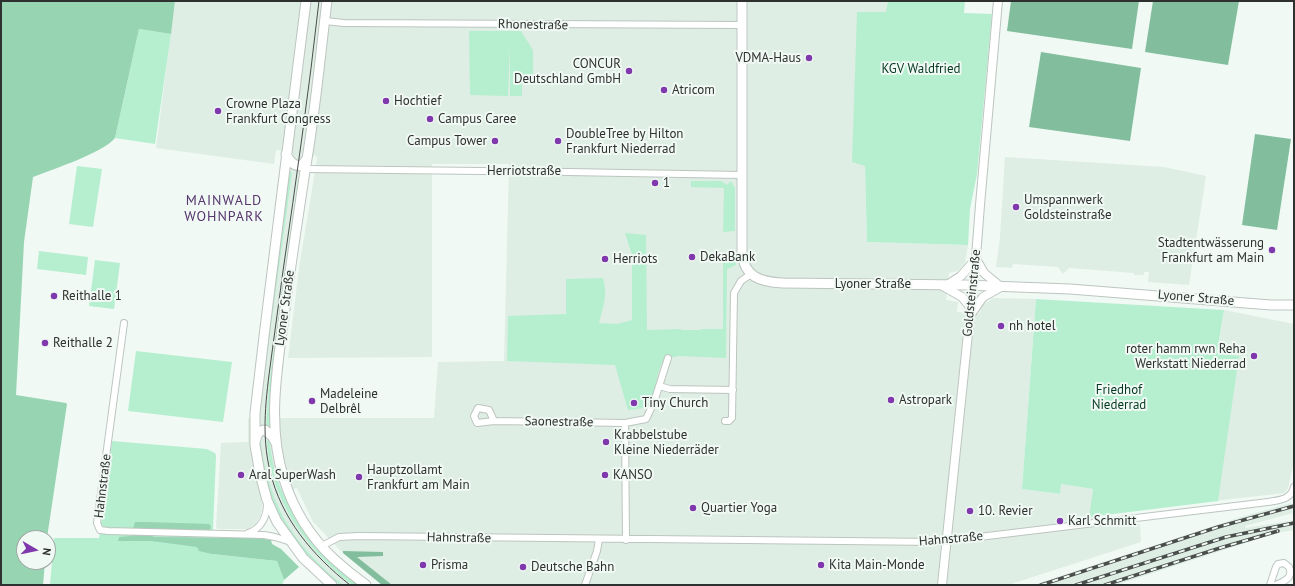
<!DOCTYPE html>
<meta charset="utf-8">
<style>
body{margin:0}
#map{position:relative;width:1295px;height:586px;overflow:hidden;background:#f0f9f4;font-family:"PT Sans",sans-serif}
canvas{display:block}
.frame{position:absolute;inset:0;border:2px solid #2e312f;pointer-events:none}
.north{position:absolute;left:16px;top:530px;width:40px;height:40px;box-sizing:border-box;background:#f0f9f4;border:1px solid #a2a9a5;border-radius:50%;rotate:99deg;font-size:11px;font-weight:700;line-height:16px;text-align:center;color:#2e312f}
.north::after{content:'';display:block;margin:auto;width:14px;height:18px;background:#8039ac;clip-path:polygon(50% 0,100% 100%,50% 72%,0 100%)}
</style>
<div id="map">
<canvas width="1295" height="586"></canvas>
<div class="frame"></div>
<div class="north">N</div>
</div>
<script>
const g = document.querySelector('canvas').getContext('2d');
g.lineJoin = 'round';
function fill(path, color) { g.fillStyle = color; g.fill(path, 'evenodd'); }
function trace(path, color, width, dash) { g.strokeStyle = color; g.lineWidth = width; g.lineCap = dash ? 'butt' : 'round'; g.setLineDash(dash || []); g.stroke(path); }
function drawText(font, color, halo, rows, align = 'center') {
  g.font = font + ' "PT Sans",sans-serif'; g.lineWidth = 4; g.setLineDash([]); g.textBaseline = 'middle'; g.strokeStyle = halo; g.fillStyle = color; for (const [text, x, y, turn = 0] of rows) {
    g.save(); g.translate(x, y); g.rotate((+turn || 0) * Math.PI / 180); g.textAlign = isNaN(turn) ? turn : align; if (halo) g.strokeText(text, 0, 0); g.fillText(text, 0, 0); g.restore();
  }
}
fill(new Path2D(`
 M175,1H888L887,12H857L865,166L867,242L968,245L965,263L958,271L949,273L946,300L958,302L957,312L979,314L982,306L993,298L1036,299L1022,489L1060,494V484L1093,489L1089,517L1140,524L1141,542L1008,585H382L343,553L321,530L313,522L297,488L283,492L291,506L360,585H340L302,551L269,496L261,498L262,505L261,516L256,524L248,529H218L216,528L221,443L248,442V418H257L288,162L302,173L272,418H434L438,362L504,361L509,164H432V357L288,358L299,268L317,159L316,156L305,154L303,161L295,162L292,152L276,150L274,164L156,148Z
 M1005,157L1164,167L1206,176L1189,285L1148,282L1149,272H1144V275H1134V273L1069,268L1063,274L1058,267L1013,264L1012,268L996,267L1000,237Z
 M1224,310L1294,324V462L1288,488L1285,493L1195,503Z
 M1291,503L1293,513L1245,526L1246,528L1294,520V530L1276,533L1116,585H1033L1241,517Z`), '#deeee4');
fill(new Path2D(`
 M888,1H965L964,13L992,14L977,174L970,209L968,245L867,242L865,166L852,162L857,12H886Z
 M139,29L171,34L155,144L115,138Z
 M469,31H521L533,50V80H522V96H510V45L508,96L470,95Z
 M77,166L102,169L93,227L69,224Z
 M287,168L292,173L264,377L260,412V428L257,429Z
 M298,179H301L272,430L266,428L269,384Z
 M691,181H721L727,185L731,181L735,188V231L723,232L724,188L691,187Z
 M625,233L646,235L647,330L681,329V330H701V329H723V252H734L736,265L727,269L726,358L679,356L664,359C656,373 655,391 652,407L628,410L615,365L507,361L508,316L566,314V279L603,278C608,295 603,307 599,323L617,324L632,320V255Z
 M39,251L88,257L86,275L37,269Z
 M95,260L120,263L114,309L89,306Z
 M1036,299L1224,310L1217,353L1239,356L1218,501L1089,517L1093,489L1061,484L1060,494L1022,489Z
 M136,351L232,362L223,422L128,411Z
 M260,435C267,502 291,543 343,585H340L302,551L280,520L270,498L262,470L258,437Z
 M267,435L269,438C272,460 275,481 287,500L360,585H352C306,549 267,496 267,435Z
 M112,441L207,449L215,453L216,456L212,554L277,561L284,580L282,585H50L54,538H99Z`), '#b5efcf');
fill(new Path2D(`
 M1,1H175L171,34L139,29L115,138C103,153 53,169 33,177L24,242L16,395L66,403L67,404L47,538H24V562H45L43,585H1Z
 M135,522H146L209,524L211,526L210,530L163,529L154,530L153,537L258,538L271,540L272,544L281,549L299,567L284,580L277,561L212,554L199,551L197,547L152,541H118L119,537L131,536Z`), '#97d4b2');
fill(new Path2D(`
 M1011,1H1139L1132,49L1007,31Z
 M1153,1H1239L1228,65L1145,52Z
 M1041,52L1141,68L1130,141L1029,127Z
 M1255,134L1291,139L1277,230L1242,225Z
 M343,551L383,552V556L357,557L392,585H382L343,553Z`), '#82be9d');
const minor = new Path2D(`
 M325,21L344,23L742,25
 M306,169L568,172L741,175
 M124,323L97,523L100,530L108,531L264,535L275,537L291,542
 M659,386L670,389L733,390
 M478,408L489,410L494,421L477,423L474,416Z
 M494,421L625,423
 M725,421H729L732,418L734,293L741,281L751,274
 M248,533C261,529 267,517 267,503
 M626,540L625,423L646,419L654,402L668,358
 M322,546L339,537L359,536L938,542L1268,502C1279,500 1291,500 1294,487
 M585,585L597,551L599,539
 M1270,585L1276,567L1278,564L1284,563L1289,567C1294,578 1284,581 1276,585`);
const tertiary = new Path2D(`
 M976,259L984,273L1001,287
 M941,285L962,297L970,307
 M947,285L961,276L976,259
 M971,314L983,297L1001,287
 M942,585L967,343L975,270L980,205L998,1`);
const secondary = new Path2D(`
 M306,1L265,328L255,413V445L260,474L267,500L277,522L303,558L332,585
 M327,1C320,57 315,115 305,171C298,217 291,263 285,309C278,364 266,424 284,479C293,509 311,538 334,559C344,568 355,577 366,585
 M742,1V252C744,277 760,282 783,283L965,285L1070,289L1271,305H1294
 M286,154C289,160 294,168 302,165L307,159
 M256,439C257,434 260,430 265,430L272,436L276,443`);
trace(minor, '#bdc5c0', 8);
trace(tertiary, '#bdc5c0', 10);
trace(secondary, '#bdc5c0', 11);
trace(minor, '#fff', 6);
trace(tertiary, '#fff', 8);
trace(secondary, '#fff', 9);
trace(new Path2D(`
 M319,1C309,91 296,181 283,271C279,301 275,330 271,360C266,397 261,434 270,471C281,518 312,555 350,585`), '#4a4e4c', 1);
const rail = new Path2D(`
 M1041,585L1218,527L1294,506
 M1076,585L1226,537L1294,523
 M1105,585L1220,548L1278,531`);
trace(rail, '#4a4e4c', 3.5);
trace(rail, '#f0f9f4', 2, [6]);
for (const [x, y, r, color] of [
 [809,58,4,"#8039ac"],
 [629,71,4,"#8039ac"],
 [664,90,4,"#8039ac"],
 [386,101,4,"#8039ac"],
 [218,111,4,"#8039ac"],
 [430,119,4,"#8039ac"],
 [495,141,4,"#8039ac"],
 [558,141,4,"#8039ac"],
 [655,183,4,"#8039ac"],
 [1016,207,4,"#8039ac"],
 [1272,250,4,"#8039ac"],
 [692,257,4,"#8039ac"],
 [605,259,4,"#8039ac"],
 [54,296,4,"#8039ac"],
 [1001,326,4,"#8039ac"],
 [45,343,4,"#8039ac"],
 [1254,356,4,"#8039ac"],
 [891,400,4,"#8039ac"],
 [312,401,4,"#8039ac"],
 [634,403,4,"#8039ac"],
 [606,442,4,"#8039ac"],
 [241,475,4,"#8039ac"],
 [605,475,4,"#8039ac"],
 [359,477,4,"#8039ac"],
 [693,508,4,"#8039ac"],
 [970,511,4,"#8039ac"],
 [1060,521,4,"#8039ac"],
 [423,565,4,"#8039ac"],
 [821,565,4,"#8039ac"],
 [523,567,4,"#8039ac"]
]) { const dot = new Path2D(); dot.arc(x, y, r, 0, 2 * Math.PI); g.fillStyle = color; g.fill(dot); trace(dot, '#f0f9f4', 1.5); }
drawText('13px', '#2e312f', '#f0f9f4', [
 ["Rhonestraße",533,25,1],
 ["Herriotstraße",524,171],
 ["Lyoner Straße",873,284],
 ["Goldsteinstraße",972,293,-84],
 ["Lyoner Straße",1196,298,5],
 ["Lyoner Straße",285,308,-82],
 ["Saonestraße",559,422,1],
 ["Hahnstraße",103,486,-83],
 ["Hahnstraße",459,538,1],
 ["Hahnstraße",951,539,-5]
]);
drawText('13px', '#2e312f', '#f0f9f4', [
 ["VDMA-Haus",801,58,"right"],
 ["CONCUR",621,64,"right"],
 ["Deutschland GmbH",621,79,"right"],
 ["Atricom",672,90],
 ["Hochtief",394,101],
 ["Crowne Plaza",226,104],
 ["Frankfurt Congress",226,119],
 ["Campus Caree",438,119],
 ["DoubleTree by Hilton",566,134],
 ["Frankfurt Niederrad",566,149],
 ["Campus Tower",487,141,"right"],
 ["1",663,183],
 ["Umspannwerk",1024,200],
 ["Goldsteinstraße",1024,215],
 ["Stadtentwässerung",1264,243,"right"],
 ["Frankfurt am Main",1264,258,"right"],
 ["DekaBank",700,257],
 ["Herriots",613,259],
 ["Reithalle 1",62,296],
 ["nh hotel",1009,326],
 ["Reithalle 2",53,343],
 ["roter hamm rwn Reha",1246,349,"right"],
 ["Werkstatt Niederrad",1246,364,"right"],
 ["Madeleine",320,394],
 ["Delbrêl",320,409],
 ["Astropark",899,400],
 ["Tiny Church",642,403],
 ["Krabbelstube",614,435],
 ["Kleine Niederräder",614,450],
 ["Hauptzollamt",367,470],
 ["Frankfurt am Main",367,485],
 ["Aral SuperWash",249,475],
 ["KANSO",613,475],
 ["Quartier Yoga",701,508],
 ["10. Revier",978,511],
 ["Karl Schmitt",1068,521],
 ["Prisma",431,565],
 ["Kita Main-Monde",829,565],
 ["Deutsche Bahn",531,567]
], 'left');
drawText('13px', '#063924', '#f0f9f4', [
 ["KGV Waldfried",921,69],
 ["Friedhof",1119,390],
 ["Niederrad",1119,405]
]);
g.letterSpacing = '1px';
drawText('14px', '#57356e', '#f0f9f4', [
 ["MAINWALD",224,201],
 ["WOHNPARK",224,217]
]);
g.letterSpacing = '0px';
</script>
